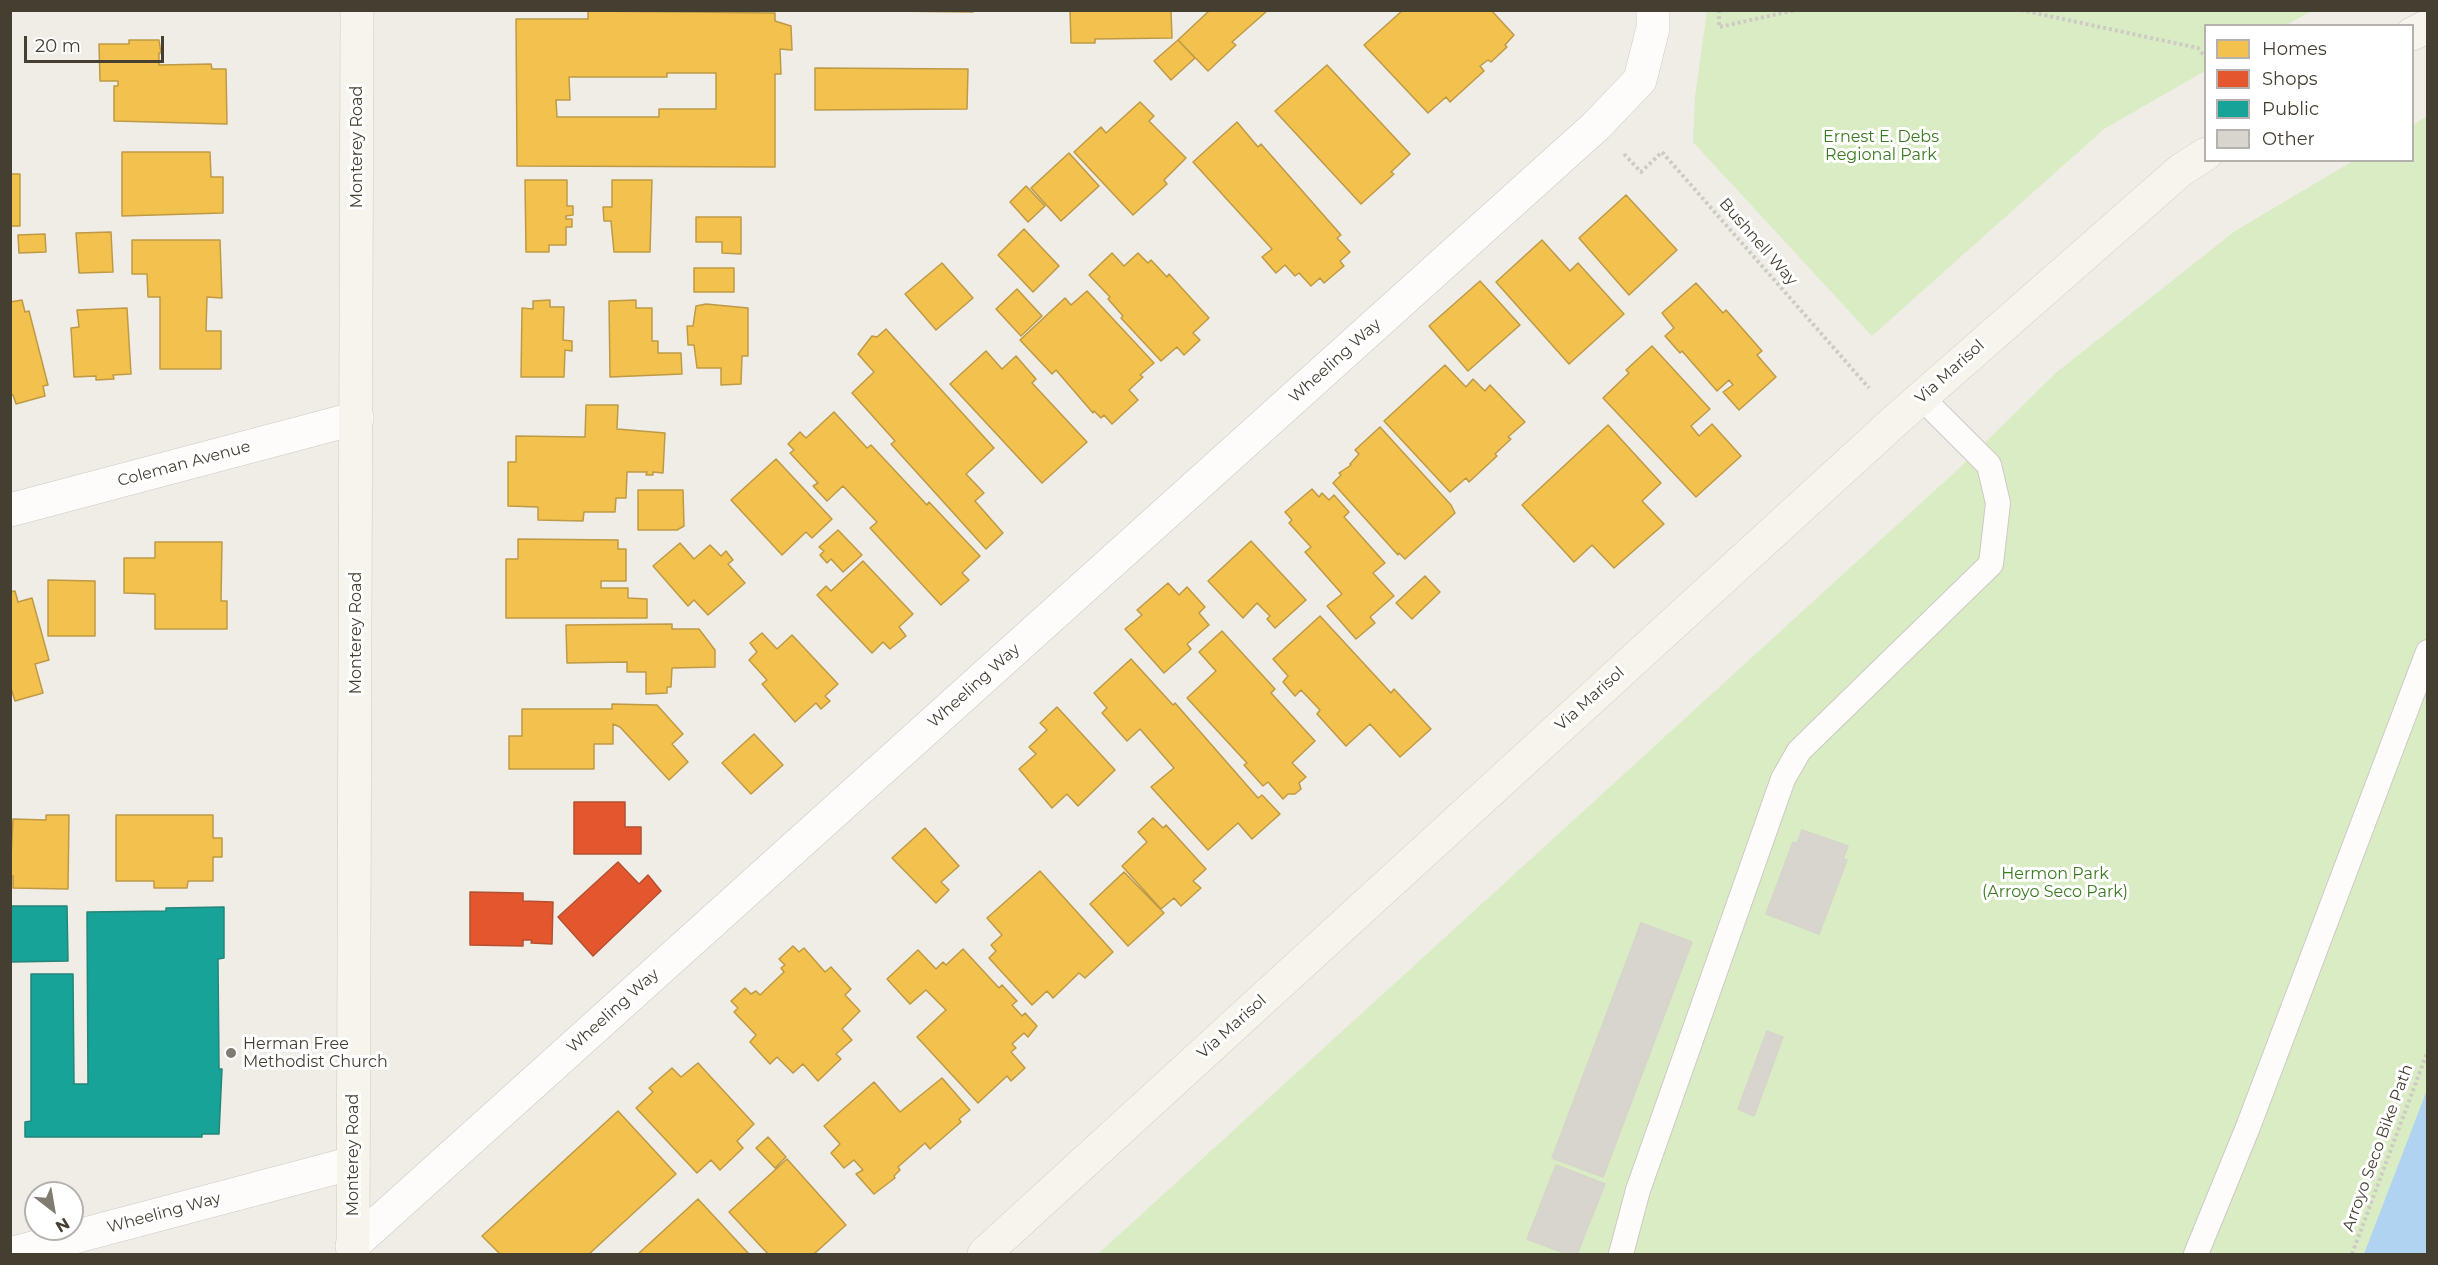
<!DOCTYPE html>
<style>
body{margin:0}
#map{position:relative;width:2438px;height:1265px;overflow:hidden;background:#efede6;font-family:Montserrat,sans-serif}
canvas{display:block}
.frame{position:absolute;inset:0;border:12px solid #453f32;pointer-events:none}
.legend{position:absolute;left:2204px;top:24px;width:210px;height:138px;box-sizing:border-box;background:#fff;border:2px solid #b5b2ad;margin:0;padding:8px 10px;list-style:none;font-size:18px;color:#453f32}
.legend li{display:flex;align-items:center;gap:12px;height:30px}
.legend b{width:30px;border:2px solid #b5b2ad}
.north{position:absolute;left:24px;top:1181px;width:60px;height:60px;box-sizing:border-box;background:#fff;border:2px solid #b5b2ad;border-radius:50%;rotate:149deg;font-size:16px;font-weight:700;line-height:24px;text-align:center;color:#453f32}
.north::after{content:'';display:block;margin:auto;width:21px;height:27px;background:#807c71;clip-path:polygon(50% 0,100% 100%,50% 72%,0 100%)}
.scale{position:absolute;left:24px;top:36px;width:140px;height:27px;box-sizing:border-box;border:3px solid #453f32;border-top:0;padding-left:8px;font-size:18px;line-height:21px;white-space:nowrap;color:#453f32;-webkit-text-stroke:4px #fff;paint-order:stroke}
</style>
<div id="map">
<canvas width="2438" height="1265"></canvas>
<div class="frame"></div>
<ul class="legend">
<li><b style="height:16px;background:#f2c14e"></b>Homes</li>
<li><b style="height:16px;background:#e4572e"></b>Shops</li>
<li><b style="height:16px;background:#17a398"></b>Public</li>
<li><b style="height:16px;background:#d8d5ce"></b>Other</li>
</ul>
<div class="north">N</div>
<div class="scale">20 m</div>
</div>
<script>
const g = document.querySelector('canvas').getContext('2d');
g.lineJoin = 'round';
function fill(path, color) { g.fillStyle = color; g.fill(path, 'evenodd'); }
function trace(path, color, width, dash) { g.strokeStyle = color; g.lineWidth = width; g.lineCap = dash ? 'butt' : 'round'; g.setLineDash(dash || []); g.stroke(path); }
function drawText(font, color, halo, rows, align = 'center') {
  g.font = font + ' Montserrat,sans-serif'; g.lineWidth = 6; g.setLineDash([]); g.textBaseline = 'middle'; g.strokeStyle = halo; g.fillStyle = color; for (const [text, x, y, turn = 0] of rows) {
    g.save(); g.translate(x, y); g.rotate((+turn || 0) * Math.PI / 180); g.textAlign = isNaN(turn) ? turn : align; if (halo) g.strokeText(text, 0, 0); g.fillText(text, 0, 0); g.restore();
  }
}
fill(new Path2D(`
 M1707,11V10L2312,11L2286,25L2206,26L2205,71L2104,129L1872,336L1693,142L1695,97Z
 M2427,116V1254H1098L1954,473L2057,372L2235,231L2353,161L2412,160L2413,125Z`), '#d9ecc3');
fill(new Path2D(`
 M2427,1090V1254H2364Z`), '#b1d3f2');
const homes = new Path2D(`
 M801,10H973V12Z
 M1070,10H1171L1172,38L1095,39V43H1071Z
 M1210,10L1267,11L1232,42L1236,45L1208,71L1178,40Z
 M1403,10H1491L1514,35L1505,45L1507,47L1491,62L1488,60L1480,66L1484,71L1450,102L1446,97L1428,113L1364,45Z
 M588,11L775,13V21L791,26L792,50L780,49L781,74H775V167L517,166L516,19H588ZM667,73H716V109H659V117H557L556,100H570L569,77H667Z
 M129,40H159L161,53H159V65L211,64L212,69H226L227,124L114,121V86H118V81H100L99,44H129Z
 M1178,40L1195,58L1171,80L1154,61Z
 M1327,65L1410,154L1391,172L1394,174L1361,204L1275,111Z
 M815,68L968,69L967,109L815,110Z
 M1140,102L1154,116L1149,121L1186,158L1164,180L1167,184L1133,215L1074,152L1101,127L1106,133Z
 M1237,122L1258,147L1261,144L1341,235L1337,238L1350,252L1340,261L1344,266L1324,283L1320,278L1311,286L1299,273L1295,276L1285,265L1276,273L1262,257L1272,249L1193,162Z
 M122,152H210L211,177H223V213L122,216Z
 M1069,153L1099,186L1061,221L1031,188Z
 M10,174H20V226H10Z
 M525,180H567V206H573V215L566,216V219H572V227H566V245H549V252H526Z
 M612,180H652L650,252H614L611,221H604L603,207H612Z
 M1026,186L1045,206L1028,222L1010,202Z
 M1626,195L1677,250L1629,295L1579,238Z
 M696,217H741V254L722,253V242H696Z
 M1024,229L1059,266L1033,292L998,255Z
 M111,232L113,272L79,273L76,233Z
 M45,234L46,252L19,253L18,235Z
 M132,240H220L222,298L207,297L206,331H221V369H160V297H148L147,274H132Z
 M1542,240L1570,271L1578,263L1624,314L1569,364L1496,282Z
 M1112,253L1124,266L1138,253L1148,263L1151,260L1167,277L1169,274L1209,318L1193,333L1200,340L1184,355L1177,347L1161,361L1121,318L1123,316L1108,299L1110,297L1089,275Z
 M942,263L973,298L936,330L905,294Z
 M694,268H734V292H694Z
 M1480,281L1520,325L1468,371L1429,326Z
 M1696,283L1723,313L1726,310L1762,351L1757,355L1776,377L1739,410L1723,392L1733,385L1729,380L1717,391L1682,351L1680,353L1665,336L1674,328L1662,313Z
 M1017,289L1042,316L1021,336L996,309Z
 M1087,291L1154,363L1140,375L1143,377L1129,390L1138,400L1112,424L1104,415L1101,418L1094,411L1093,413L1056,370L1052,374L1020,340L1065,298L1071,305Z
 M22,300L25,312L29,311L48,385L43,386L45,396L16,404L13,395H10V302Z
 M550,300V307H564L563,340L572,341V351L565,350L564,377H521L522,308L533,309V301Z
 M636,300V308H652V341H658V353H681L682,374L610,377L609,301Z
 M706,304L748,308V356H742L741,384L721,385V368H697L694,345H688L687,326H693L696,306Z
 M127,308L131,374L113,375L114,379L96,380V376L74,377L71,328L79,327L77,310Z
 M886,329L994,448L966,474L984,493L975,501L1003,533L986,549L891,444L895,441L852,393L874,372L858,354L872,336L877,337Z
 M1652,346L1710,409L1691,426L1699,436L1712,424L1741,456L1696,497L1603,398L1629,373L1626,370Z
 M986,351L1002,369L1016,356L1036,379L1032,383L1087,442L1042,483L950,384Z
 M1445,365L1466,387L1473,379L1485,391L1490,385L1525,422L1508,437L1511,439L1495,454L1497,456L1469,482L1466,478L1450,492L1384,421Z
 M586,405H618L617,429L665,433L663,473L653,472V475H646L647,472H627L626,498H616L615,512H584L583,521L538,520V507L508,506V462H516V436L585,437Z
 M834,412L867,448L871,445L927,505L929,502L980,556L962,573L969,580L941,605L870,528L877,522L843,486L827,501L813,486L818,483L790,453L794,450L788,444L800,432L806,438Z
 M1608,425L1661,483L1642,501L1664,524L1614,568L1592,545L1574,562L1522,505Z
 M1380,427L1451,505L1455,513L1405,559L1399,553L1398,555L1333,483L1341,475L1339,473L1351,465L1350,464L1359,454L1355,450Z
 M776,459L832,519L812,538L806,532L782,555L731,500Z
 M1312,489L1319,497L1322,493L1329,500L1334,495L1349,512L1344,517L1385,563L1373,573L1394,596L1370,617L1375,623L1356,639L1327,606L1342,594L1305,552L1311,547L1289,523L1292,520L1285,512Z
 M638,490H683L684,526L677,530H638Z
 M838,530L862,555L843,572L831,559L827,563L820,555L824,551L819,547Z
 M518,539L618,540V549H626V581H601V588H628V598L647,599V618H506V559H518Z
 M1251,541L1306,600L1275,628L1267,619L1270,616L1257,603L1243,618L1208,581Z
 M155,542H222L221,601H227V629H155V594L124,593V558H155Z
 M680,543L694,559L710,545L721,556L726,551L733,560L728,564L745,583L708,615L694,600L688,606L653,566Z
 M863,561L913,614L899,627L906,636L890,649L883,642L872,653L817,595L826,586L831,591Z
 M1425,576L1440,592L1412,619L1396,603Z
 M48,580L95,581V636H48Z
 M1168,583L1179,595L1187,587L1205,607L1199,613L1209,625L1187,644L1191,649L1164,673L1125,629L1142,615L1137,610Z
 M15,591L18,602L32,598L49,660L35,664L43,693L15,701L10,685V592Z
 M1320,616L1391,693L1394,689L1431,729L1400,757L1370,724L1346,746L1317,714L1320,710L1301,690L1295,696L1283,682L1288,676L1273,659Z
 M672,624V629H699L715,650V667L672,668L671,687H667V693L646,694V672H627V662L567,663L566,625Z
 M1222,631L1275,689L1271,693L1315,741L1292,763L1306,777L1299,783L1301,789L1295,794H1288L1283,799L1268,782L1263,786L1244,765L1247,763L1187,698L1216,671L1199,652Z
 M762,633L777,649L792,635L838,684L825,696L830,701L821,709L816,703L795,722L762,684L767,680L749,660L757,652L750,643Z
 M1131,659L1173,705L1175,703L1258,798L1262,795L1280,814L1252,839L1238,823L1208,850L1151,787L1174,768L1140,729L1127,741L1102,713L1107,708L1094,693Z
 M612,704L657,705L683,734L672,744L688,762L669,780L620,727L613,724V744H594V769H509V736H522V709H612Z
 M1057,707L1115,770L1078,806L1067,794L1052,808L1019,769L1036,754L1029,747L1047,730L1040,723Z
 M754,734L783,765L751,794L722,763Z
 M46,815H69L68,889L13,888V876H10L13,819L46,820Z
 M116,815H213V838H222V857H213V881H188L187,888H154V881H116Z
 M1153,818L1163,828L1166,825L1206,869L1193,881L1201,888L1181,906L1174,898L1161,909L1122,866L1147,842L1138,832Z
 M925,828L959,866L941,882L949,890L936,903L892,858Z
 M1040,871L1113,952L1085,978L1079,973L1053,998L1047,991L1032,1005L989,958L996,951L991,945L1002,935L987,918Z
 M1124,872L1164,913L1128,946L1090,904Z
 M793,946L799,952L804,948L825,972L831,967L851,989L845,995L860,1011L842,1029L852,1040L836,1054L841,1059L818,1081L803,1064L793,1073L777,1057L770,1064L750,1042L756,1035L734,1012L738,1008L731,1001L745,988L751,994L756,991L760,995L784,972L781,968L785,965L779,959Z
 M963,949L999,988L1002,985L1017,1001L1012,1005L1022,1016L1025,1013L1037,1026L1028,1037L1024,1033L1012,1044L1016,1048L1011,1052L1025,1068L1011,1081L1007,1076L978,1103L917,1037L946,1010L926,990L910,1004L887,979L918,950L936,969L943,962L946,965Z
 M698,1063L754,1124L737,1141L743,1148L720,1170L711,1160L697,1173L636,1108L653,1092L649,1088L672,1068L681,1077Z
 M942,1078L970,1110L959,1119L961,1122L930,1149L925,1143L898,1167L900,1170L894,1176L895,1178L874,1194L856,1174L863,1170L854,1160L844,1168L831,1153L840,1144L824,1126L874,1082L900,1112Z
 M618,1111L676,1174L589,1254H500L482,1236Z
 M768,1137L786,1157L775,1168L756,1148Z
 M787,1159L846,1225L814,1254H768L729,1212Z
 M698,1199L749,1254H638Z`);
fill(homes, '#f2c14e');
trace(homes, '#be9a46', 1.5);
const shops = new Path2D(`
 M574,802H625V827H641V854H574Z
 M618,862L639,884L648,875L661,891L593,956L558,917Z
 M470,892L523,893V901L553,902L552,944L531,943L532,940H523V946L470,945Z`);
fill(shops, '#e4572e');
trace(shops, '#b4502f', 1.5);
const public = new Path2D(`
 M10,906H67L68,961L10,962Z
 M224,907V958L218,959L219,1069H222L219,1134H202V1137H25V1122L31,1121V974H73L74,1084H88L87,912L166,911V908Z`);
fill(public, '#17a398');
trace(public, '#258579', 1.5);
const building = new Path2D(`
 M1802,830L1848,846L1843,859L1847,860L1819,934L1766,914L1793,842L1797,843Z
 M1641,923L1692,942L1603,1177L1552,1158Z
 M1767,1031L1783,1037L1754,1116L1738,1109Z
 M1556,1165L1605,1184L1577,1254H1567L1527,1239Z`);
fill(building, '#d8d5ce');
trace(building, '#d7d4cc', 1.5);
const lane = new Path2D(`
 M1621,1254L1638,1190L1783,779L1799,751L1991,564L1998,503L1989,465L1922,398
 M2196,1254L2248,1127L2428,652`);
const street = new Path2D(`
 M10,510L357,418
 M352,1246L1596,126L1640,80L1653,28V10
 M10,1254L353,1163`);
const secondary = new Path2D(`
 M2412,34L2428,26
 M353,1254L357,10
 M984,1254L1897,419L2181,170L2206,154`);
trace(lane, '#cdcac4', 26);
trace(street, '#cdcac4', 34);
trace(secondary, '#cfcbbc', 34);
trace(new Path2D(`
 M1719,10V27L1796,10
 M2021,10L2198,48L2206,58
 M1624,154L1641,172L1662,152L1869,388
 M2352,1254L2428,1050`), '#cecbc5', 4, [3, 3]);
trace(lane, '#fdfcfb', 24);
trace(street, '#fdfcfb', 33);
trace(secondary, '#f6f4ec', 33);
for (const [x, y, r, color] of [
 [231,1053,6,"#807c71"]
]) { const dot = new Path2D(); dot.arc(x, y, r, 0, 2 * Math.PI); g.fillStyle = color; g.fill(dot); trace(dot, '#fff', 2); }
drawText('16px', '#3c7b21', '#fff', [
 ["Ernest E. Debs",1881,137],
 ["Regional Park",1881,155],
 ["Hermon Park",2055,874],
 ["(Arroyo Seco Park)",2055,892]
]);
drawText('16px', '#453f32', '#fff', [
 ["Monterey Road",357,147,-90],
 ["Bushnell Way",1758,242,49],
 ["Wheeling Way",1335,361,-42],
 ["Via Marisol",1950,372,-42],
 ["Coleman Avenue",184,464,-15],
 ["Monterey Road",356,633,-90],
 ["Wheeling Way",974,686,-42],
 ["Via Marisol",1590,699,-42],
 ["Wheeling Way",613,1011,-42],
 ["Via Marisol",1232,1027,-42],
 ["Arroyo Seco Bike Path",2378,1148,-70],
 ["Monterey Road",353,1155,-90],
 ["Wheeling Way",164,1213,-15]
]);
drawText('16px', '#453f32', '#fff', [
 ["Herman Free",243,1044],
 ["Methodist Church",243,1062]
], 'left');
</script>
